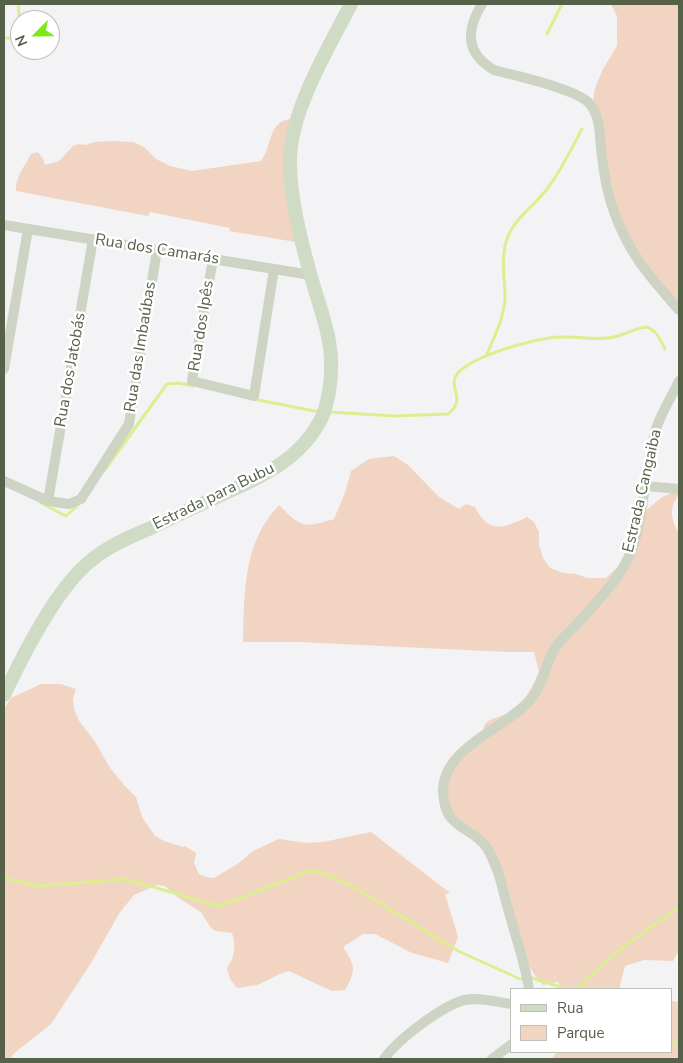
<!DOCTYPE html>
<meta charset="utf-8">
<style>
body{margin:0}
#map{position:relative;width:683px;height:1063px;overflow:hidden;background:#f3f3f5;font-family:"Nunito Sans",sans-serif}
canvas{display:block}
.frame{position:absolute;inset:0;border:5px solid #56614a;pointer-events:none}
.legend{position:absolute;left:510px;top:988px;width:162px;height:65px;box-sizing:border-box;background:#fff;border:1px solid #bbc0b7;margin:0;padding:6px 9px;list-style:none;font-size:15px;color:#56614a}
.legend li{display:flex;align-items:center;gap:10px;height:25px}
.legend b{width:25px;border:1px solid #bbc0b7}
.north{position:absolute;left:10px;top:10px;width:50px;height:50px;box-sizing:border-box;background:#fff;border:1px solid #bbc0b7;border-radius:50%;rotate:247deg;font-size:14px;font-weight:700;line-height:20px;text-align:center;color:#56614a}
.north::after{content:'';display:block;margin:auto;width:18px;height:22px;background:#77ea17;clip-path:polygon(50% 0,100% 100%,50% 72%,0 100%)}
</style>
<div id="map">
<canvas width="683" height="1063"></canvas>
<div class="frame"></div>
<ul class="legend">
<li><b style="height:6px;background:#d0dbc6"></b>Rua</li>
<li><b style="height:14px;background:#f1d4c2"></b>Parque</li>
</ul>
<div class="north">N</div>
</div>
<script>
const g = document.querySelector('canvas').getContext('2d');
g.lineJoin = 'round';
function fill(path, color) { g.fillStyle = color; g.fill(path, 'evenodd'); }
function trace(path, color, width, dash) { g.strokeStyle = color; g.lineWidth = width; g.lineCap = dash ? 'butt' : 'round'; g.setLineDash(dash || []); g.stroke(path); }
function drawText(font, color, halo, rows, align = 'center') {
  g.font = font + ' "Nunito Sans",sans-serif'; g.lineWidth = 5; g.setLineDash([]); g.textBaseline = 'middle'; g.strokeStyle = halo; g.fillStyle = color; for (const [text, x, y, turn = 0] of rows) {
    g.save(); g.translate(x, y); g.rotate((+turn || 0) * Math.PI / 180); g.textAlign = isNaN(turn) ? turn : align; if (halo) g.strokeText(text, 0, 0); g.fillText(text, 0, 0); g.restore();
  }
}
fill(new Path2D(`
 M611,4H679V308L628,238L612,195L593,101L595,88L603,69L617,46V16Z
 M293,118L296,242L229,231L230,228L150,212L148,216L16,191C15,177 25,166 31,154L38,152L43,159L45,165L59,161L73,146L79,144L86,145L94,142L113,141L133,142L144,147L156,159L170,166L192,171L261,161C270,150 268,131 281,122C284,120 289,119 293,118Z
 M394,456L408,465L439,497L459,509L466,504L475,507C489,535 504,528 527,517L534,522L539,532V544L543,558L550,568L563,573L576,574L587,578H606L620,565L629,545L637,518L662,497L674,492H679C678,497 676,498 674,503C669,513 674,525 679,534V950L673,961L644,960L625,966L619,989H561L558,982L543,985C523,965 514,927 504,901C495,876 484,853 474,829L445,819C427,781 461,764 480,737C484,733 482,727 486,723C492,717 503,717 510,712C525,703 533,686 539,671L534,652H507L299,642H243C244,607 243,567 259,534C264,523 271,514 279,505C301,528 304,528 334,519L345,493L351,471L369,459Z
 M41,684H60L76,689L73,699L74,709L79,721L94,740L110,768L124,785L136,797L142,817L155,836L164,841L183,847L185,846L196,853L194,863L199,874L207,877L214,878L239,863L253,851L279,839L307,843L323,842L371,832L450,893L445,894L458,937L448,963L412,953L375,934H363L343,947C355,966 357,970 345,990L332,991L289,971L280,974L257,985L237,988L230,979L227,968C235,958 236,945 232,933L216,931L211,928L201,912L180,899L165,886L157,885L134,895L120,912L91,963L51,1024L12,1055L11,1059H4V709L11,698Z
 M672,1001L679,1002V1059H552L556,1052H672Z`), '#f1d4c2');
trace(new Path2D(`
 M18,4L20,24
 M547,34L562,4
 M4,38H20
 M486,356C494,338 504,318 505,298C505,277 500,256 508,236C516,217 535,205 547,189C561,171 571,149 582,129
 M253,399L320,412
 M329,412L394,416L448,414C468,399 446,386 458,373C474,355 536,338 561,337C578,336 596,341 614,337C625,335 635,328 646,327C656,329 661,341 665,349
 M104,471L167,384L179,383L193,386
 M41,503L66,516L79,504
 M4,878L38,886L126,879L215,905L220,906L304,873L312,871L323,873L352,886L458,951L520,979L532,978L567,989
 M576,989L623,947L679,907
 M672,1044L679,1042
 M4,1054L5,1059`), '#dcef8f', 3);
trace(new Path2D(`
 M482,4C466,30 465,53 494,70C516,76 572,88 588,102C602,116 599,138 602,157C604,174 607,192 613,209C628,253 649,276 679,310
 M4,225L311,275
 M213,259L192,381L254,396L274,269
 M4,369L28,229
 M4,481L48,501L69,504L81,499L129,424L157,250
 M645,486L679,489
 M48,501L93,239
 M529,989C525,962 515,935 508,909C502,889 499,866 487,848C471,825 445,831 443,792C442,747 507,728 531,699C544,684 545,664 555,648C560,640 569,633 575,626C598,600 626,574 635,540C645,504 646,465 656,429C661,413 672,396 679,381
 M384,1059C397,1040 443,1005 465,1000C480,997 497,1002 512,1004
 M492,1059L512,1044`), '#cdd4c4', 10);
trace(new Path2D(`
 M4,695C23,655 55,591 88,563C107,546 130,537 153,527C179,514 206,502 232,490C267,474 301,457 320,421C325,413 327,402 329,392C337,345 322,317 310,273C300,237 289,194 290,157C292,108 329,47 351,4`), '#d0dbc6', 14);
drawText('16px', '#56614a', '#fff', [
 ["Rua dos Camarás",157,250,9],
 ["Rua dos Ipês",202,326,-81],
 ["Rua das Imbaúbas",141,347,-81],
 ["Rua dos Jatobás",71,370,-80],
 ["Estrada Cangaiba",643,491,-77],
 ["Estrada para Bubu",214,497,-26]
]);
</script>
